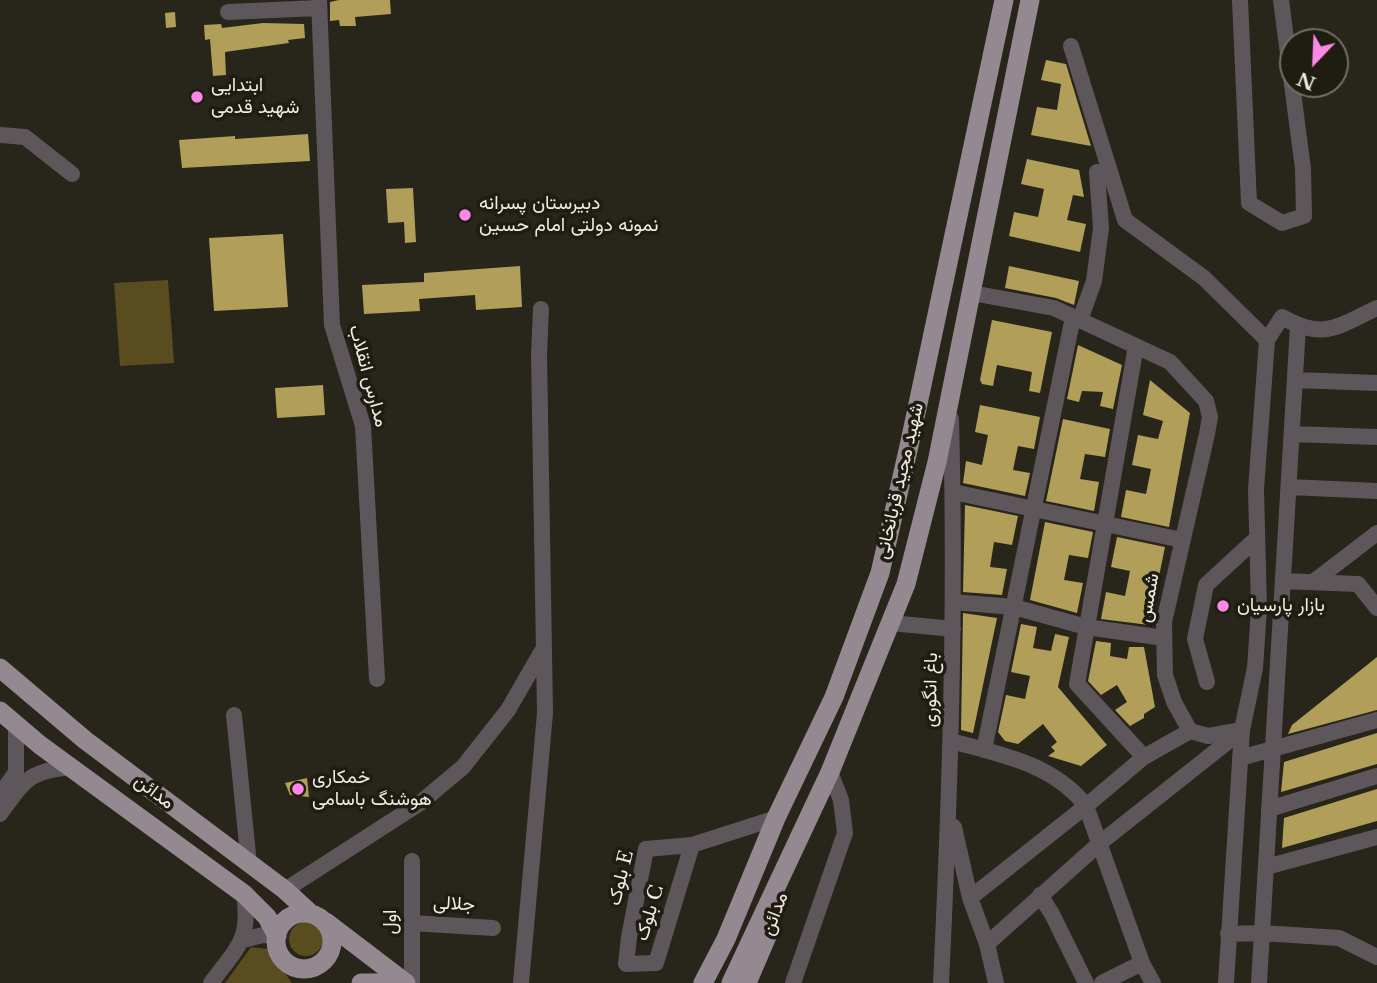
<!DOCTYPE html>
<meta charset="utf-8">
<style>
body{margin:0}
#map{position:relative;width:1377px;height:983px;overflow:hidden;background:#28251a;font-family:"Libre Baskerville",serif}
canvas{display:block}
.north{position:absolute;left:1279px;top:28px;width:70px;height:70px;box-sizing:border-box;background:#1f1c11;border:2px solid #716f65;border-radius:50%;rotate:203deg;font-size:19px;font-weight:700;line-height:28px;text-align:center;color:#edebe4}
.north::after{content:'';display:block;margin:auto;width:24px;height:32px;background:#fb87e6;clip-path:polygon(50% 0,100% 100%,50% 72%,0 100%)}
</style>
<div id="map">
<canvas width="1377" height="983"></canvas>
<div class="north">N</div>
</div>
<script>
const g = document.querySelector('canvas').getContext('2d');
g.lineJoin = 'round';
function fill(path, color) { g.fillStyle = color; g.fill(path, 'evenodd'); }
function trace(path, color, width, dash) { g.strokeStyle = color; g.lineWidth = width; g.lineCap = dash ? 'butt' : 'round'; g.setLineDash(dash || []); g.stroke(path); }
function drawText(font, color, halo, rows, align = 'center') {
  g.font = font + ' "Libre Baskerville",Vazirmatn,serif'; g.lineWidth = 7; g.setLineDash([]); g.textBaseline = 'middle'; g.strokeStyle = halo; g.fillStyle = color; for (const [text, x, y, turn = 0] of rows) {
    g.save(); g.translate(x, y); g.rotate((+turn || 0) * Math.PI / 180); g.textAlign = isNaN(turn) ? turn : align; if (halo) g.strokeText(text, 0, 0); g.fillText(text, 0, 0); g.restore();
  }
}
fill(new Path2D(`
 M168,280L174,363L120,366L114,283Z
 M289 939a17 17 0 1 1 34 0a17 17 0 1 1-34 0Z
 M251,947L268,949L292,983H225Z`), '#594c1e');
fill(new Path2D(`
 M339,0H390L391,14L355,17L356,26H340L339,20L330,21V2Z
 M175,12L176,27L166,28L165,13Z
 M263,23L304,24L305,38L288,40L289,43L225,52L226,75L213,76L210,39L205,40L204,25L221,24L222,28Z
 M1046,60L1066,64L1091,146L1031,135L1037,107L1057,110L1061,84L1041,80Z
 M308,134L310,161L182,168L179,140L235,136V139Z
 M1027,159L1079,170L1084,197L1073,195L1067,220L1086,224L1080,252L1009,236L1014,212L1038,217L1044,189L1021,184Z
 M413,188L416,242L405,243L404,222L388,223L386,189Z
 M283,234L288,307L214,311L209,238Z
 M520,266L522,307L476,310L475,295L419,299L420,311L364,314L362,285L424,282V273Z
 M1009,266L1079,281L1074,305L1056,298L1005,288Z
 M992,320L1052,332L1040,393L1029,391L1032,372L997,365L993,386L982,384L980,380Z
 M1078,345L1122,365L1113,409L1100,406L1103,392L1082,391L1079,402L1067,399Z
 M1150,380L1190,413L1169,527L1121,517L1126,490L1146,494L1151,469L1132,465L1138,435L1158,439L1163,421L1143,415Z
 M323,385L325,415L277,418L275,388Z
 M980,405L1040,417L1034,449L1018,446L1013,470L1030,473L1025,496L963,483L966,461L982,465L988,435L975,432Z
 M1063,419L1110,429L1105,457L1085,454L1080,479L1099,482L1094,511L1046,501Z
 M965,505L1018,516L1012,545L994,542L990,567L1007,569L1002,595L963,592Z
 M1045,522L1093,532L1088,558L1069,555L1064,580L1083,583L1077,613L1030,600Z
 M1117,537L1165,547L1149,625L1101,619L1106,592L1125,596L1130,571L1111,567Z
 M963,613L997,618L973,733L961,730Z
 M1021,624L1037,627L1033,648L1051,651L1055,634L1069,637L1058,687L1107,745L1081,766L1048,756L1055,751L1051,747L1057,742L1043,724L1018,744L1005,741L998,732L1006,695L1025,699L1030,676L1011,672Z
 M1096,641L1111,643L1110,656L1127,659L1129,647H1144L1155,707L1144,714V718L1130,726L1115,710L1127,702L1117,685L1101,695L1088,681Z
 M1377,657V710L1288,734L1292,725Z
 M1377,733V764L1281,792L1284,762Z
 M307,778L309,797L290,795L285,783Z
 M1377,789V821L1282,848L1284,818Z`), '#b19e59');
trace(new Path2D(`
 M319,0L332,325L363,426L377,679
 M1240,0L1249,203L1282,223L1304,216L1303,169L1281,0
 M228,12L319,8
 M1071,46L1125,220L1204,278L1267,340
 M0,135L25,137L72,174
 M972,293L1054,308L1170,362L1206,401L1210,417L1207,434L1164,622L1165,675L1174,702L1190,731L1208,736L1242,730
 M1080,320L1094,281L1101,228L1097,172
 M1136,346L1077,684L1144,757
 M1295,380L1377,383
 M1292,434L1377,437
 M1289,487L1377,491
 M953,492L1182,540
 M1283,581L1358,584L1377,608
 M1313,582L1377,533
 M953,602L1014,607L1086,627L1164,638
 M891,623L953,629
 M1207,682L1195,639L1206,585L1257,538
 M234,715L249,864
 M951,741C1000,754 1054,764 1086,806L1142,963L1153,983
 M984,750L1073,317
 M1240,758L1377,720
 M0,795L16,772V724
 M1269,809L1377,776
 M0,814C25,780 28,771 72,767
 M954,827L970,898L987,944L996,983
 M692,845L656,963L626,964L629,937L646,849L692,845L776,818
 M1266,867L1377,837
 M285,890L420,803L463,767L508,710L542,651
 M1040,895L1052,914L1086,983
 M970,898L1086,806L1144,757L1190,731
 M412,923L493,928
 M1228,934L1262,933L1339,938L1377,957
 M243,940L263,935L277,936
 M987,944L1100,843L1240,732
 M211,983C237,947 251,941 244,894
 M412,983V861
 M521,983L545,713L539,355L541,309
 M793,983L845,833L841,800L830,772
 M941,983C950,795 956,607 951,419
 M1102,983L1142,963
 M1226,983L1242,730L1255,668L1259,609L1256,489L1267,340L1282,317C1324,341 1338,326 1377,308
 M1259,983L1298,326`), '#5d575b', 16);
trace(new Path2D(`
 M0,668L85,740L285,890L310,913
 M0,711L40,745L244,894L267,917L277,936
 M276 941a28 28 0 1 1 56 0a28 28 0 1 1-56 0Z
 M326,922L406,983
 M361,983H384
 M703,983L726,939L776,818L834,697L880,573L909,446L1004,0
 M731,983L830,772L906,584L937,462L1030,0
 M747,983L771,927`), '#948991', 19);
for (const [x, y, r, color] of [
 [197,97,7,"#fb87e6"],
 [465,215,7,"#fb87e6"],
 [1223,606,7,"#fb87e6"],
 [298,789,7,"#fb87e6"]
]) { const dot = new Path2D(); dot.arc(x, y, r, 0, 2 * Math.PI); g.fillStyle = color; g.fill(dot); trace(dot, '#1f1c11', 2.5); }
drawText('19px', '#edebe4', '#1f1c11', [
 ["ابتدایی",211,86],
 ["شهید قدمی",211,108],
 ["دبیرستان پسرانه",479,204],
 ["نمونه دولتی امام حسین",479,226],
 ["بازار پارسیان",1237,606],
 ["خمکاری",312,778],
 ["هوشنگ باسامی",312,800]
], 'left');
drawText('19px', '#edebe4', '#1f1c11', [
 ["مدارس انقلاب",368,376,75],
 ["شهید مجید قربانخانی",900,481,-77],
 ["شمس",1149,598,-80],
 ["باغ انگوری",931,690,-89],
 ["مدائن",154,792,37],
 ["بلوک E",621,878,-76],
 ["جلالی",454,904,3],
 ["بلوک C",650,913,-73],
 ["مدائن",775,914,-69],
 ["اول",391,922,-90]
]);
</script>
